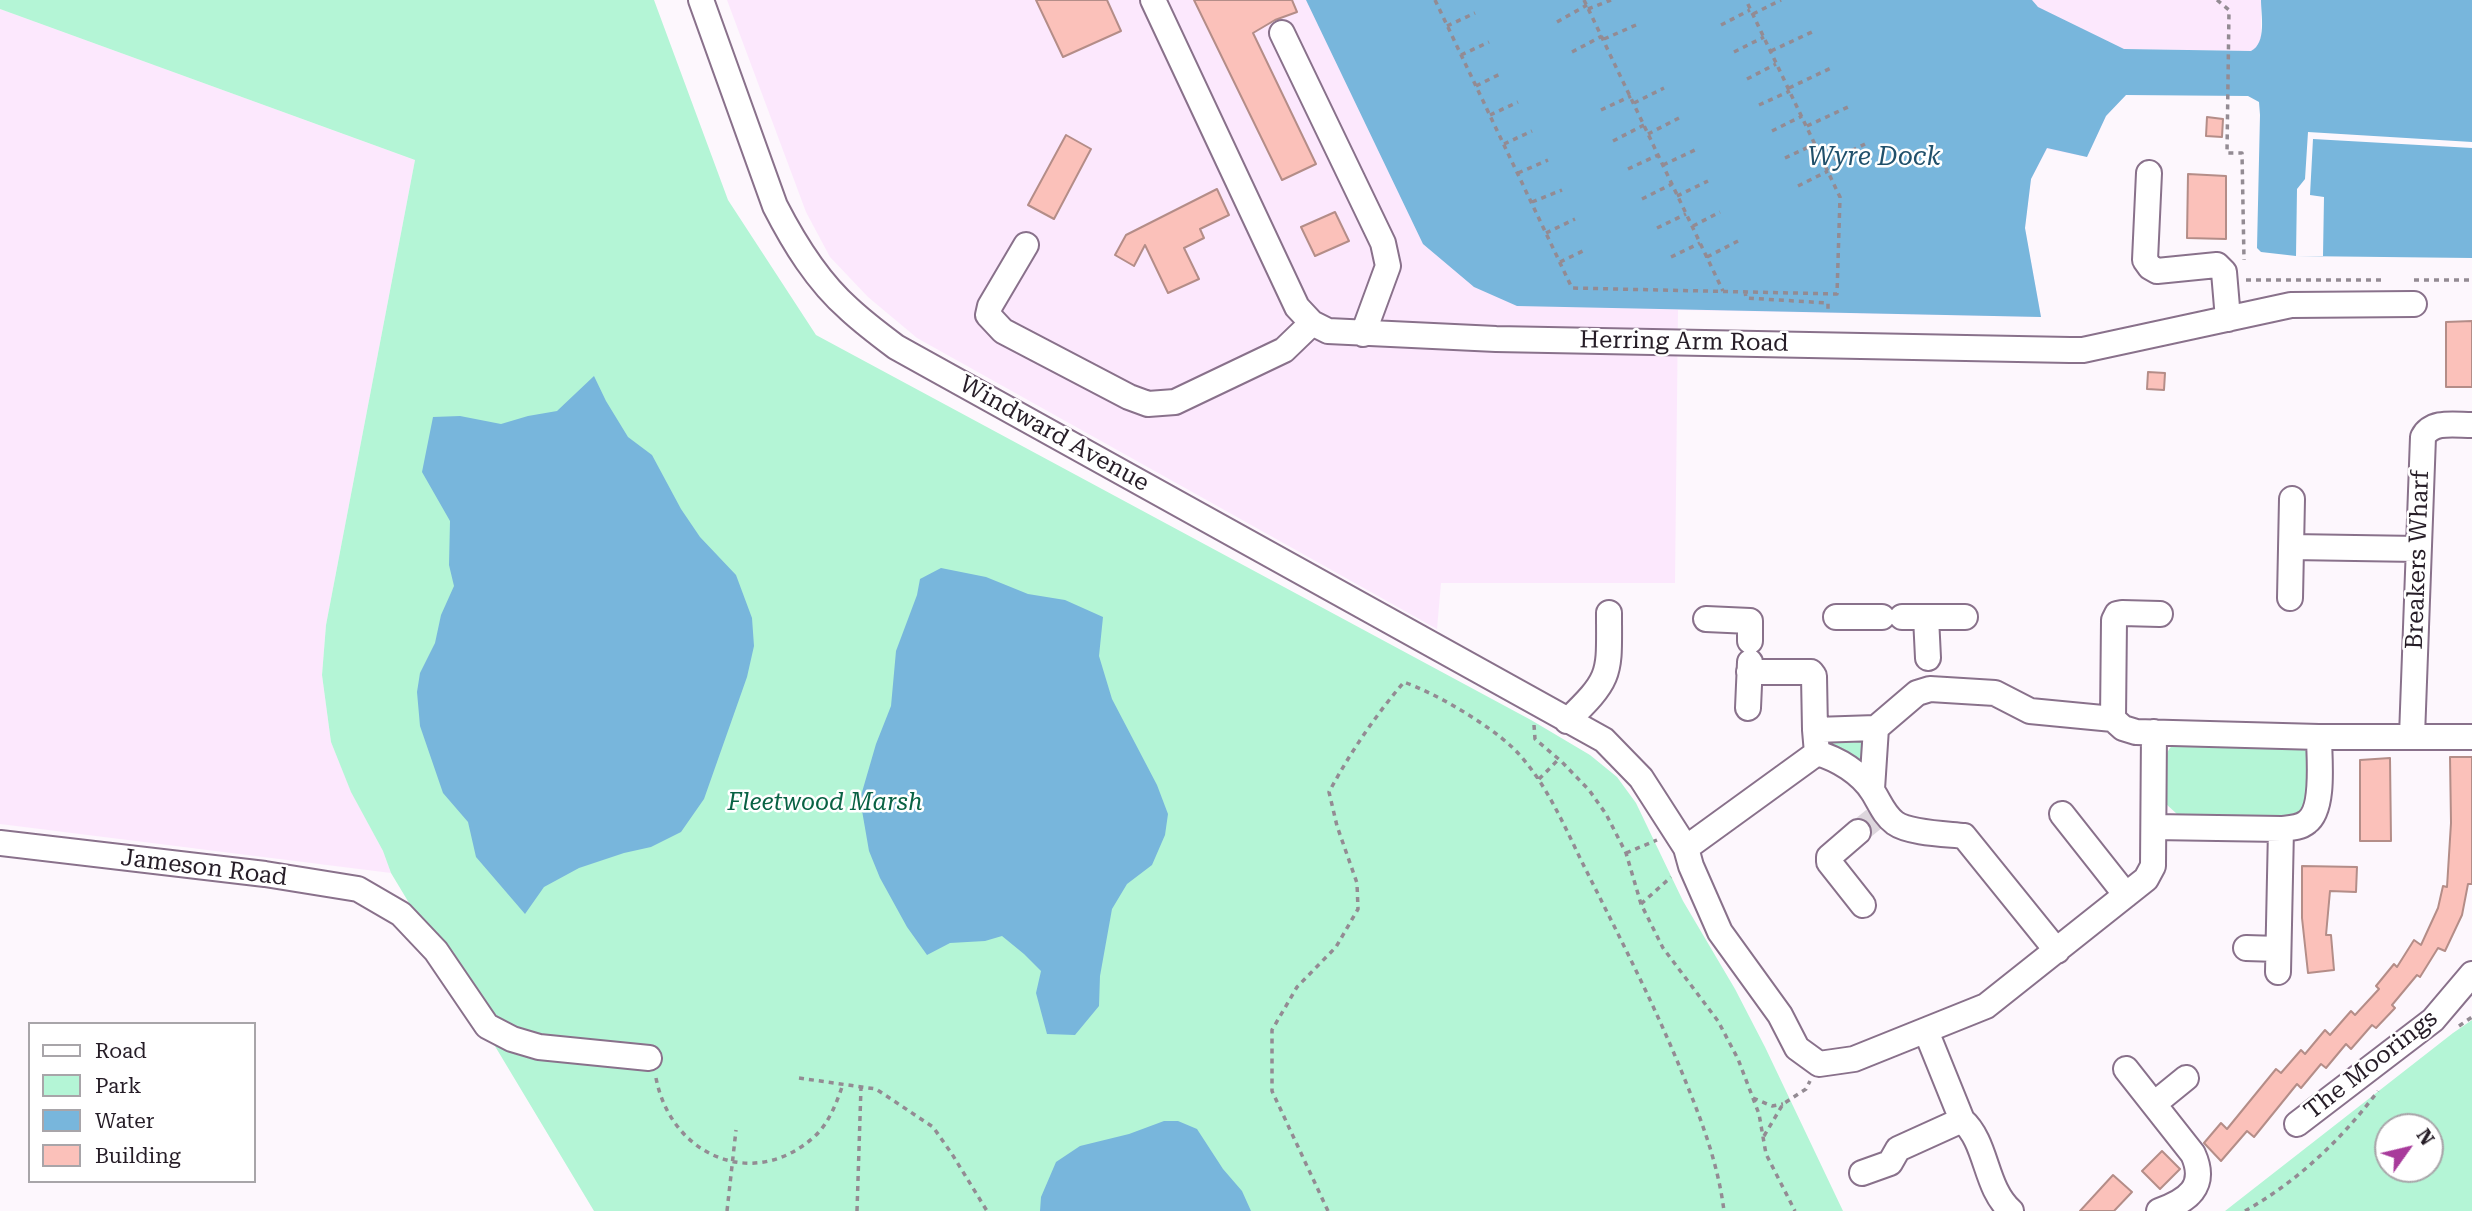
<!DOCTYPE html>
<style>
body{margin:0}
#map{position:relative;width:2472px;height:1211px;overflow:hidden;background:#fdf7fd;font-family:"Roboto Serif",serif}
canvas{display:block}
.legend{position:absolute;left:28px;top:1022px;width:228px;height:161px;box-sizing:border-box;background:#fff;border:2px solid #a8a5a9;margin:0;padding:9px 12px;list-style:none;font-size:21px;color:#261d27}
.legend li{display:flex;align-items:center;gap:14px;height:35px}
.legend b{width:35px;border:2px solid #a8a5a9}
.north{position:absolute;left:2374px;top:1113px;width:70px;height:70px;box-sizing:border-box;background:#fff;border:2px solid #a8a5a9;border-radius:50%;rotate:56deg;font-size:19px;font-weight:700;line-height:28px;text-align:center;color:#261d27}
.north::after{content:'';display:block;margin:auto;width:24px;height:32px;background:#a83b9b;clip-path:polygon(50% 0,100% 100%,50% 72%,0 100%)}
</style>
<div id="map">
<canvas width="2472" height="1211"></canvas>
<ul class="legend">
<li><b style="height:9px;background:#fff"></b>Road</li>
<li><b style="height:19px;background:#b4f5d6"></b>Park</li>
<li><b style="height:19px;background:#78b6dc"></b>Water</li>
<li><b style="height:19px;background:#fbc1ba"></b>Building</li>
</ul>
<div class="north">N</div>
</div>
<script>
const g = document.querySelector('canvas').getContext('2d');
g.lineJoin = 'round';
function fill(path, color) { g.fillStyle = color; g.fill(path, 'evenodd'); }
function trace(path, color, width, dash) { g.strokeStyle = color; g.lineWidth = width; g.lineCap = dash ? 'butt' : 'round'; g.setLineDash(dash || []); g.stroke(path); }
function drawText(font, color, halo, rows, align = 'center') {
  g.font = font + ' "Roboto Serif",serif'; g.lineWidth = 5; g.setLineDash([]); g.textBaseline = 'middle'; g.strokeStyle = halo; g.fillStyle = color; for (const [text, x, y, turn = 0] of rows) {
    g.save(); g.translate(x, y); g.rotate((+turn || 0) * Math.PI / 180); g.textAlign = isNaN(turn) ? turn : align; if (halo) g.strokeText(text, 0, 0); g.fillText(text, 0, 0); g.restore();
  }
}
fill(new Path2D(`
 M727,0H2261V40L2257,48L2251,51L2124,49L2126,95L2106,116L2087,157L2047,149L2031,179L2025,228L2041,317L1678,310L1675,583H1441L1437,629L917,338L868,297L830,257L806,212Z
 M0,9L415,160L326,625L322,675L331,742L351,791L383,851L391,873L0,824Z`), '#fce8fd');
fill(new Path2D(`
 M0,0H654L728,200L816,335L1531,720L1590,755L1617,777L1636,803L1683,901L1735,989L1765,1047L1843,1211H594L391,873L383,851L351,792L331,742L322,675L326,625L415,160L0,9Z
 M1829,734L1866,736L1867,766L1828,748Z
 M2174,744L2303,747L2310,757L2305,811L2293,816L2177,814L2166,804C2165,786 2159,755 2174,744Z
 M2472,1020V1211H2225L2453,1033ZM2388,1127H2430V1169H2388Z`), '#b4f5d6');
fill(new Path2D(`
 M1306,0H2032L2038,7L2124,49L2251,51C2267,43 2261,15 2261,0H2472V258L2296,256L2261,252L2257,248L2260,115L2259,102L2248,96L2126,95L2106,116L2087,157L2047,148L2031,179L2025,228L2041,317L1517,306L1474,287L1423,244Z
 M594,376L606,401L628,437L652,455L681,509L700,537L736,575L752,618L754,646L747,677L704,799L681,832L651,847L624,853L579,868L544,887L525,914L476,857L468,822L443,793L420,726L417,692L420,673L435,643L441,615L454,586L449,565L450,521L422,472L433,417L460,416L501,424L528,416L557,411Z
 M941,568L986,577L1028,594L1065,600L1103,617L1099,656L1112,699L1157,785L1168,814L1165,835L1152,865L1127,884L1112,909L1100,976L1099,1006L1075,1035L1047,1034L1036,993L1041,971L1024,954L1002,936L985,941L950,943L927,955L907,927L880,878L869,851L860,799L876,744L891,706L896,651L917,595L920,579Z
 M1164,1121H1178L1197,1129L1223,1169L1242,1191L1251,1211H1040L1041,1197L1056,1162L1080,1146L1129,1134Z`), '#78b6dc');
fill(new Path2D(`
 M2308,132L2472,142V148L2313,139L2310,195L2324,197L2323,256H2296L2297,189L2305,179Z`), '#fdf7fd');
const building = new Path2D(`
 M1036,0H1107L1121,31L1063,57Z
 M1194,0H1292L1297,12L1275,20L1253,33L1316,164L1282,180Z
 M2207,117L2223,119L2222,137L2206,136Z
 M1066,135L1091,149L1054,219L1028,205Z
 M2188,174L2226,176V239L2187,238Z
 M1217,189L1229,215L1200,229L1204,238L1184,248L1199,279L1168,293L1145,245L1134,266L1115,255L1126,235Z
 M1335,212L1349,241L1315,256L1301,227Z
 M2472,321V387H2446V322Z
 M2148,372L2165,373L2164,390L2147,389Z
 M2450,757H2472V884H2468L2462,915L2445,951L2438,948L2420,977L2417,975L2392,1005L2395,1008L2376,1028L2372,1025L2351,1049L2346,1044L2326,1068L2321,1064L2301,1088L2297,1084L2254,1137L2247,1131L2221,1161L2204,1143L2221,1123L2227,1129L2276,1069L2281,1073L2301,1050L2305,1054L2325,1030L2330,1035L2351,1011L2355,1015L2379,989L2376,986L2394,964L2397,967L2414,940L2421,945L2438,908L2443,886L2447,887L2451,823Z
 M2390,758L2391,841H2360V760Z
 M2302,866L2357,867L2356,892L2330,891L2326,935H2331L2334,970L2308,973L2302,918Z
 M2162,1151L2180,1169L2160,1189L2142,1171Z
 M2113,1175L2132,1192L2114,1211H2080Z`);
fill(building, '#fbc1ba');
trace(building, '#b48d88', 2);
trace(new Path2D(`
 M1858,832L1874,819`), '#ddd6dd', 24, [24, 12]);
const minor = new Path2D(`
 M701,0L775,206C794,243 817,281 849,309C864,323 880,335 896,347L1604,740L1641,778L1686,848L1691,866L1720,932L1780,1015L1797,1048L1819,1064L1854,1059L1986,1006L2146,879L2153,866L2154,732
 M1153,0L1297,307L1312,323L1328,331L1496,339L2070,350H2083L2291,305L2414,304
 M1282,33L1383,243L1388,266L1363,334
 M2149,173L2145,260L2150,267L2157,271L2217,265L2224,272L2228,319
 M1026,245L990,306L988,315L1003,331L1129,397L1148,404L1175,402L1284,350L1312,323
 M2292,547L2418,549
 M2290,598L2292,499
 M1836,617H1882
 M1902,617H1965
 M1926,617L1928,658
 M1706,619L1750,621V641
 M1749,672H1811L1814,676L1815,730
 M1748,708L1750,662
 M2113,719L2114,620L2117,614L2122,613L2160,614
 M1567,721C1613,677 1609,674 1609,613
 M2412,736L2423,437C2432,420 2455,425 2472,425
 M1817,753C1838,759 1861,773 1873,792C1880,803 1884,815 1895,823C1909,833 1946,834 1964,836L2057,951
 M1872,789L1876,728
 M2062,814L2126,895
 M2154,827L2281,829C2290,828 2300,828 2307,822C2325,809 2319,757 2319,737
 M1858,832L1829,857V862L1863,905
 M0,843L265,874L358,889L401,914L436,951L487,1026L512,1039L539,1047L649,1058
 M1686,848L1817,753L1815,730L1876,728L1917,693L1930,689L1995,693L2030,711L2113,719L2123,728L2136,732L2319,737H2472
 M2246,948L2278,949
 M2278,972L2281,829
 M1926,1031L1962,1120C1988,1143 1984,1187 2011,1211
 M2126,1069L2193,1154C2208,1187 2187,1201 2159,1211
 M2154,1104L2186,1078
 M2297,1124L2433,1020L2472,974
 M1862,1173L1890,1163L1898,1149L1962,1120`);
trace(minor, '#89718b', 28);
trace(new Path2D(`
 M1435,0L1572,288L1837,294L1840,197L1746,0
 M1584,0L1723,291
 M2217,0L2229,10L2227,153H2242L2244,260
 M1588,9L1611,0
 M1753,14L1781,0
 M1557,22L1587,5
 M1721,25L1750,10
 M1447,26L1475,13
 M1604,39L1636,25
 M1771,51L1812,32
 M1572,52L1602,36
 M1734,52L1764,37
 M1461,55L1489,42
 M1747,79L1776,64
 M1476,86L1500,74
 M1789,88L1831,68
 M1634,103L1664,88
 M1759,105L1790,91
 M1601,110L1631,96
 M1490,115L1518,102
 M1807,126L1848,107
 M1772,131L1802,116
 M1648,134L1679,118
 M1613,141L1644,125
 M1504,144L1532,131
 M1785,158L1815,144
 M1825,164L1865,144
 M1663,165L1695,150
 M1628,169L1658,155
 M1518,173L1548,160
 M1798,186L1828,171
 M1677,196L1708,181
 M1642,199L1672,184
 M1532,202L1562,190
 M1693,226L1720,212
 M1657,228L1686,214
 M1546,233L1575,219
 M1671,257L1700,243
 M1707,257L1738,241
 M1560,262L1587,249
 M2246,280H2385
 M2414,280H2472
 M1745,291L1746,298L1828,303V313
 M1534,725L1535,739L1561,761L1589,790L1606,814L1626,853L1641,904L1663,948L1718,1021L1738,1059L1759,1114L1766,1154L1795,1211
 M1539,779L1559,759
 M1626,853L1657,840
 M1641,904L1671,877
 M2459,1026L2472,1017
 M656,1078C671,1156 754,1192 815,1136C829,1123 837,1102 843,1084
 M799,1078L876,1089L933,1127L952,1154L987,1211
 M1753,1098L1772,1106L1783,1104
 M1764,1136L1783,1104L1806,1089L1810,1081
 M727,1211L736,1130
 M857,1211L861,1087
 M1328,1211L1272,1091V1030L1297,987L1336,947L1358,909L1357,883L1337,826L1329,792C1350,753 1375,716 1404,682C1437,694 1486,723 1512,747C1547,781 1566,831 1588,874C1621,940 1655,1006 1683,1075C1701,1119 1718,1163 1724,1211
 M2245,1211C2298,1181 2341,1140 2378,1091`), '#938b93', 3.5, [5, 5]);
trace(minor, '#fff', 24);
drawText('24px', '#261d27', '#fff', [
 ["Herring Arm Road",1684,342,1],
 ["Windward Avenue",1054,434,29],
 ["Breakers Wharf",2418,560,-88],
 ["Jameson Road",204,868,7],
 ["The Moorings",2371,1065,-38]
]);
drawText('italic 24px', '#096244', '#fff', [
 ["Fleetwood Marsh",825,803]
]);
drawText('italic 26px', '#20506b', '#fff', [
 ["Wyre Dock",1874,157]
]);
</script>
